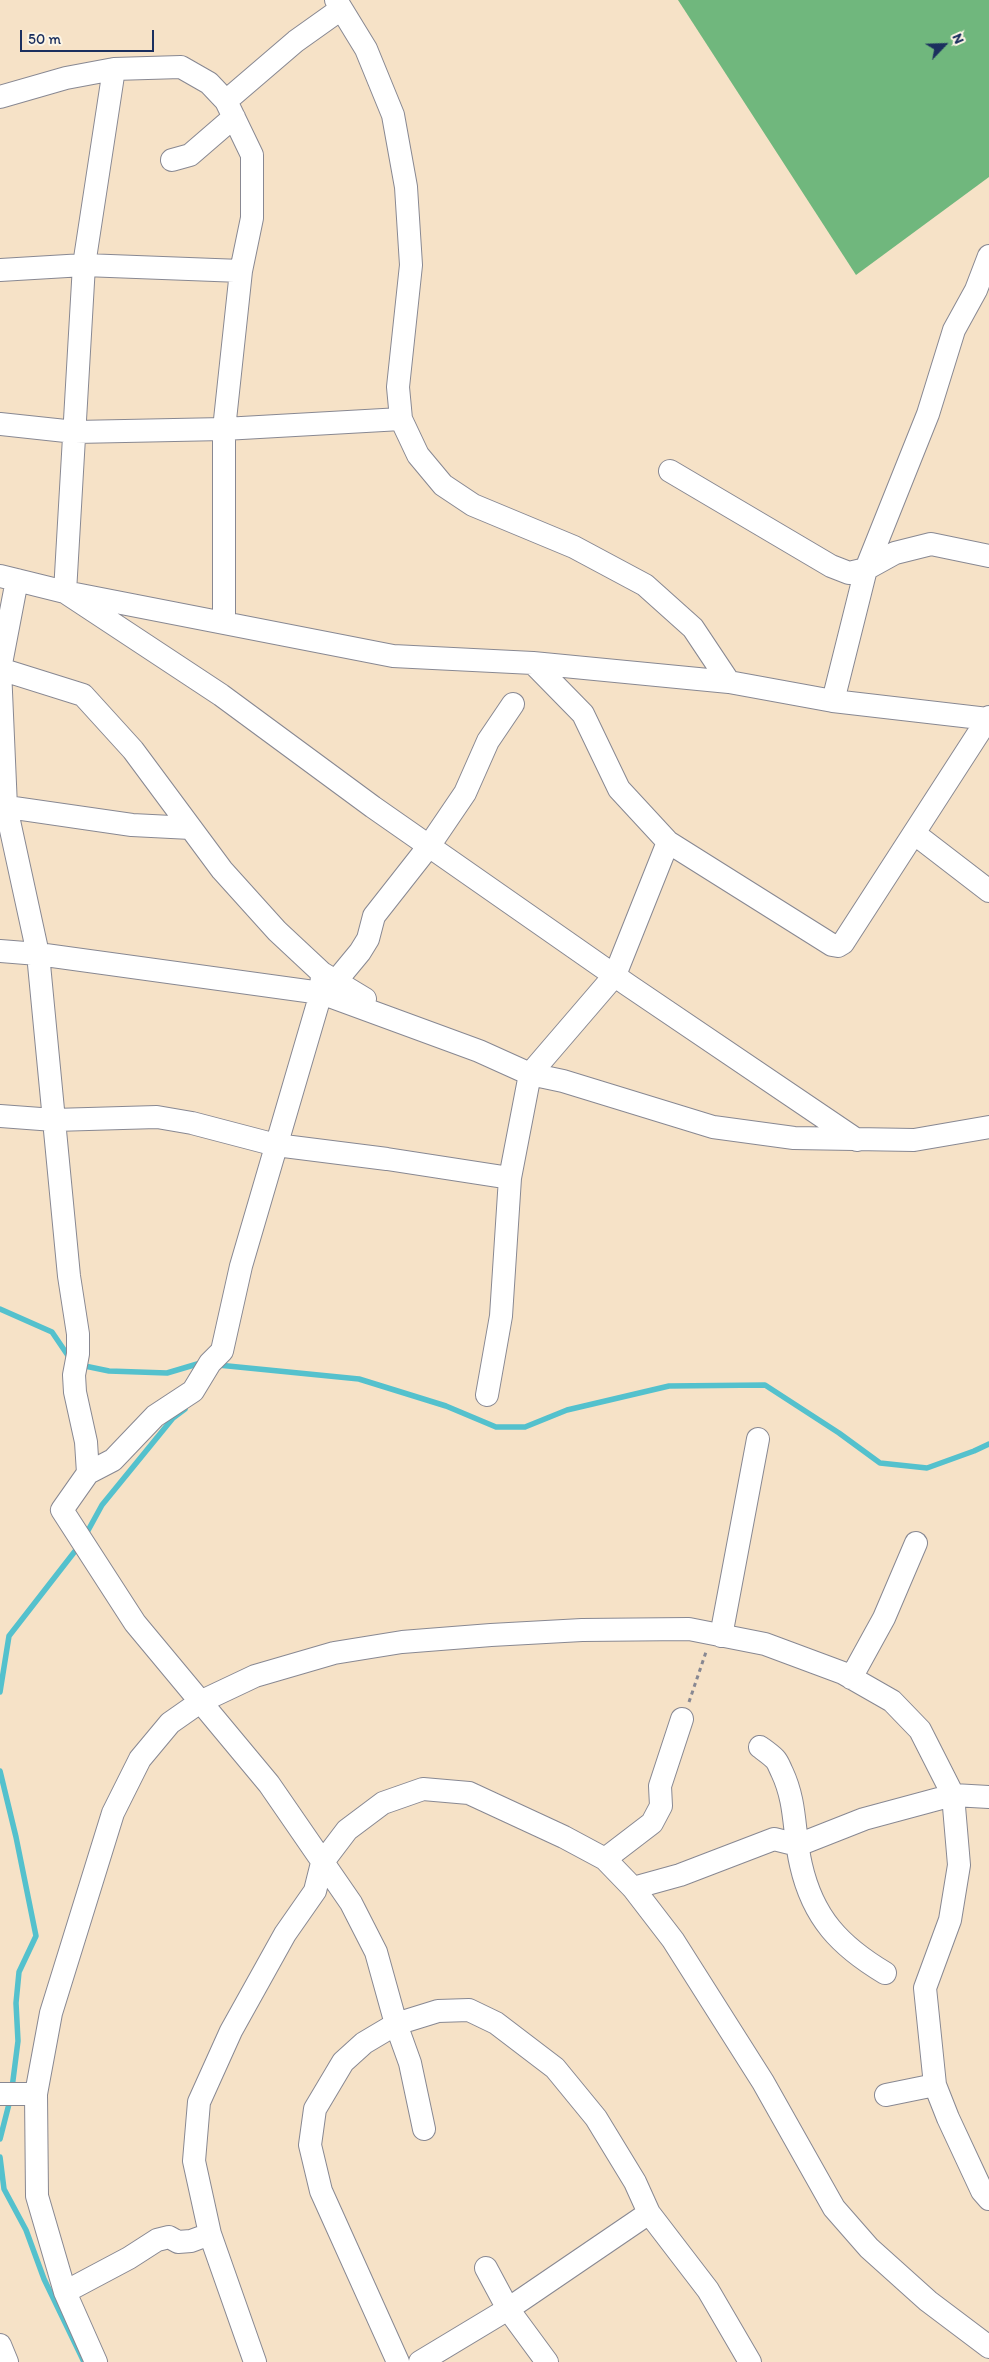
<!DOCTYPE html>
<style>
body{margin:0}
#map{position:relative;width:989px;height:2362px;overflow:hidden;background:#f6e2c7;font-family:Itim,sans-serif}
canvas{display:block}
.north{position:absolute;left:919px;top:20px;width:50px;height:50px;-webkit-text-stroke:4px #fcf5e5;paint-order:stroke;rotate:66deg;font-size:14px;font-weight:700;line-height:20px;text-align:center;color:#1b2f5e}
.north::after{content:'';display:block;margin:auto;width:18px;height:22px;background:#1b2f5e;clip-path:polygon(50% 0,100% 100%,50% 72%,0 100%)}
.scale{position:absolute;left:20px;top:30px;width:134px;height:22px;box-sizing:border-box;border:2px solid #1b2f5e;border-top:0;padding-left:6px;font-size:15px;line-height:18px;white-space:nowrap;color:#1b2f5e;-webkit-text-stroke:4px #fcf5e5;paint-order:stroke}
</style>
<div id="map">
<canvas width="989" height="2362"></canvas>
<div class="north">N</div>
<div class="scale">50 m</div>
</div>
<script>
const g = document.querySelector('canvas').getContext('2d');
g.lineJoin = 'round';
function fill(path, color) { g.fillStyle = color; g.fill(path, 'evenodd'); }
function trace(path, color, width, dash) { g.strokeStyle = color; g.lineWidth = width; g.lineCap = dash ? 'butt' : 'round'; g.setLineDash(dash || []); g.stroke(path); }
fill(new Path2D(`
 M678,0H989V177L856,275Z`), '#70b77d');
trace(new Path2D(`
 M0,1309L52,1332L71,1360
 M80,1365L109,1371L167,1373L204,1362
 M218,1365L359,1379L446,1406L496,1427H525L567,1410L669,1386L765,1385L839,1433L880,1463L927,1468L974,1451L989,1444
 M85,1536L102,1505L173,1418L185,1409
 M0,1692L9,1636L79,1546
 M0,1771L16,1837L36,1936L19,1972L16,2003L18,2041L12,2088
 M0,2139L10,2100
 M0,2157L4,2189L26,2230L44,2279L84,2362`), '#54c1cd', 5.5);
const minor = new Path2D(`
 M336,0L366,49L393,115L406,187L411,265L398,387L401,419L418,455L443,485L473,505L574,547L645,585L693,628L729,682
 M114,69L84,265L65,592L221,695L373,807L628,985L857,1140
 M0,97L66,78L114,69L181,67L209,83L226,101L252,155V218L241,271L224,429V623
 M226,101L296,41L341,9
 M172,160L190,155L234,117
 M0,270L84,265L241,271
 M0,424L75,432L224,429L401,419
 M670,471L831,566L849,573L866,569L895,553L931,544L989,556
 M0,576L65,592L393,656L533,663L729,682L833,701L989,719
 M17,580L0,669L6,807L38,954L69,1276L78,1334V1354L74,1375L75,1392L86,1442L88,1473L62,1510L135,1623L269,1784L351,1903L376,1952L396,2024L410,2063L424,2129
 M533,663L583,714L619,789L668,842L832,945L838,946L843,943L989,717
 M0,669L83,695L133,750L222,870L277,931L322,973L365,999
 M833,701L866,569L928,414L954,330L976,290L989,256
 M0,806L132,825L191,828
 M915,834L989,891
 M0,951L38,954L321,993L479,1051L530,1074L563,1081L713,1127L794,1138L914,1140L989,1127
 M336,981L360,952L368,939L374,916L429,846L465,793L488,741L513,704
 M0,1116L54,1120L157,1117L192,1123L276,1145L387,1159L510,1178
 M487,1395L501,1316L510,1178L530,1074L615,975L668,842
 M88,1473L113,1460L155,1416L193,1391L210,1363L222,1351L241,1266L321,993L322,973
 M721,1636L758,1439
 M851,1678L884,1618L916,1543
 M760,1747C764,1750 770,1754 775,1759C778,1762 780,1768 782,1772C797,1804 793,1832 801,1865C813,1918 840,1946 885,1973
 M605,1859L652,1823L661,1806L660,1786L682,1719
 M633,1888L680,1875L774,1839L798,1845L864,1819L953,1795L989,1797
 M0,2094H36
 M886,2095L935,2085
 M486,2268L508,2309L547,2362
 M65,2292L129,2258L157,2240L169,2237L178,2242L191,2241L210,2234
 M0,2345L7,2362
 M96,2362L65,2292L37,2196L36,2094L51,2013L113,1813L140,1759L170,1723L200,1702L255,1676L334,1653L402,1642L491,1635L582,1630L689,1629L765,1644L843,1673L892,1701L920,1730L953,1795L959,1865L950,1920L925,1988L935,2085L948,2118L982,2191L989,2199
 M255,2362L210,2234L194,2161L199,2102L231,2031L285,1934L315,1891L322,1863L347,1830L383,1803L423,1789L469,1793L564,1837L605,1859L633,1888L673,1940L763,2082L834,2208L869,2248L928,2301L989,2347
 M398,2362L321,2191L310,2145L315,2109L343,2062L364,2043L396,2024L438,2011L469,2010L496,2023L555,2068L596,2118L635,2182L649,2213L708,2290L750,2362
 M420,2362L508,2309L649,2213`);
trace(minor, '#888892', 24);
trace(new Path2D(`
 M689,1702L706,1652`), '#888892', 3, [4, 4]);
trace(minor, '#fff', 22);
</script>
